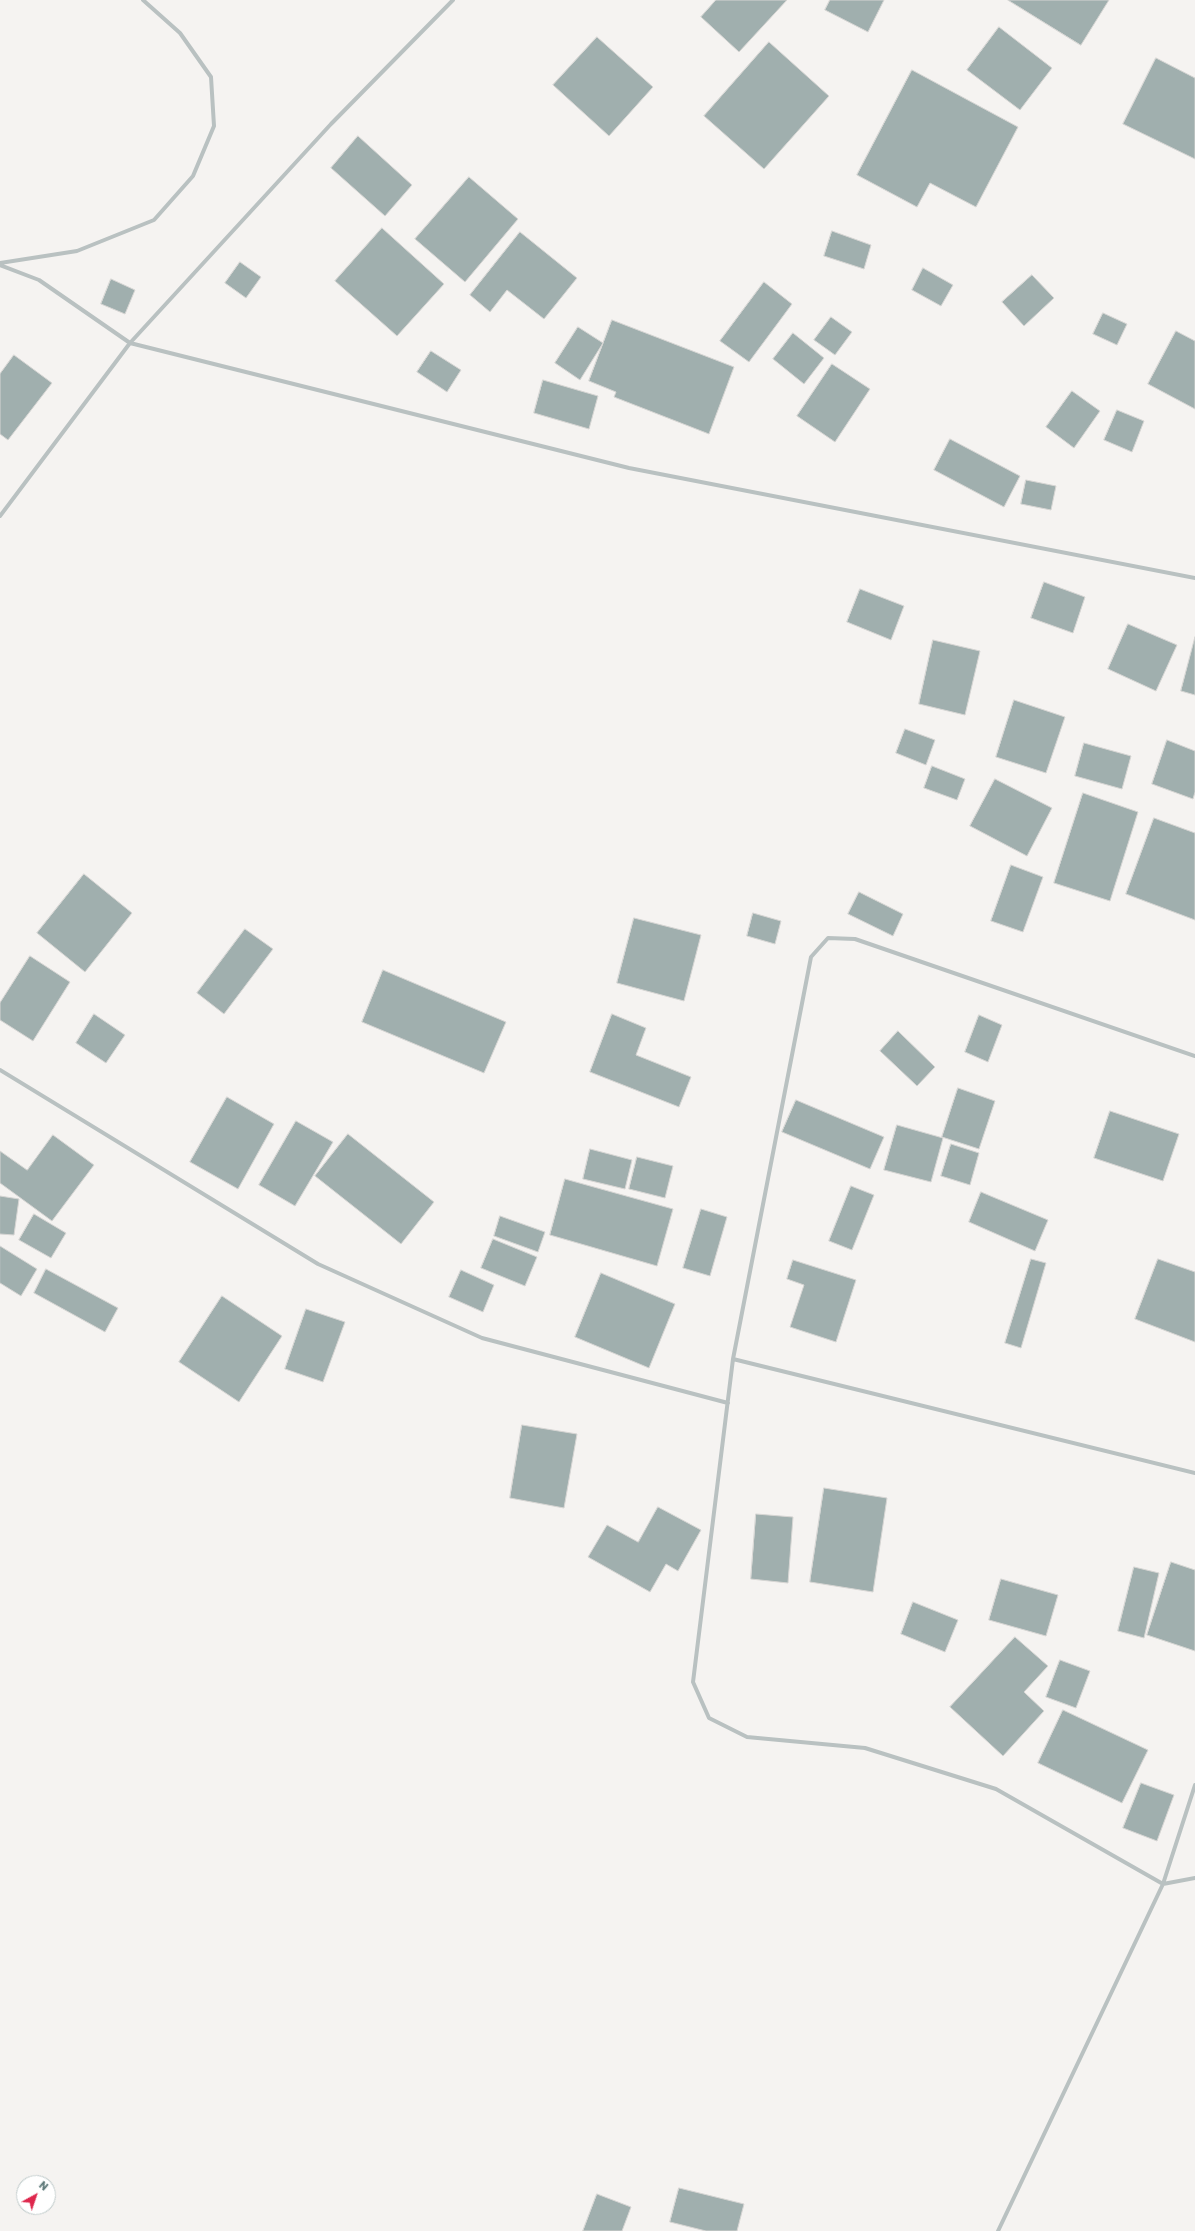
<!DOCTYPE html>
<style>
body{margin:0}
#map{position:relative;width:1195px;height:2231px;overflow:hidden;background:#f5f3f1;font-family:Rubik,sans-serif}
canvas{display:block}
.north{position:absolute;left:16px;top:2175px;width:40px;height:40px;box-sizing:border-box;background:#fff;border:1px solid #bfcaca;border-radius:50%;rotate:40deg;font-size:11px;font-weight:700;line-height:16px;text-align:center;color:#607b7b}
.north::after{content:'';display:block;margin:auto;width:14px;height:18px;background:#de274d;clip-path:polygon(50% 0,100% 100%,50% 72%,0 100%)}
</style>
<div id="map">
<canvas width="1195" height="2231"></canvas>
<div class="north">N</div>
</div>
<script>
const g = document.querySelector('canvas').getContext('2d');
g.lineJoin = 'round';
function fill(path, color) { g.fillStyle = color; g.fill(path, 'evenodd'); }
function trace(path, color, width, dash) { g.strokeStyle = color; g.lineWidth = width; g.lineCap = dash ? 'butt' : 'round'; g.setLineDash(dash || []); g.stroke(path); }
const building = new Path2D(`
 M716,0H787L739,52L701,17Z
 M830,0H884L868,32L825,10Z
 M1008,0H1109L1081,45Z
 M999,27L1052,68L1020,110L967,70Z
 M597,37L653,87L609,136L553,85Z
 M769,42L829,96L764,169L704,116Z
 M1156,58L1195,78V159L1123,124Z
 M912,70L1018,127L976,207L930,183L917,207L857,175Z
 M358,136L412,185L385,216L331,168Z
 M469,177L518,219L465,282L415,239Z
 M382,228L444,284L397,336L335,281Z
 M832,231L871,245L864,269L824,256Z
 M520,232L577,278L544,319L507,290L490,312L470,295Z
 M240,262L261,277L246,298L225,283Z
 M923,268L953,285L941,306L912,290Z
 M1032,275L1054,298L1024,326L1002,302Z
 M111,279L135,290L125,314L101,304Z
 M764,282L792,304L749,362L720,341Z
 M1103,313L1127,324L1117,345L1093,334Z
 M831,317L852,332L835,355L814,340Z
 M612,320L734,367L709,434L614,397L616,392L589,381Z
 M578,327L603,343L580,380L555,363Z
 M1176,331L1195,341V409L1148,384Z
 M793,333L824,358L804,384L773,359Z
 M431,351L461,370L447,392L417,372Z
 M14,355L52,383L8,440L0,434V374Z
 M832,364L870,389L835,442L797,416Z
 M543,380L598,396L589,429L534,413Z
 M1072,391L1100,411L1074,448L1046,427Z
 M1117,410L1144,421L1132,452L1104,440Z
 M950,439L1020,476L1004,507L934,470Z
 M1026,480L1056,486L1051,510L1021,504Z
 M1044,582L1085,597L1073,633L1031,618Z
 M860,589L904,606L891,640L847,622Z
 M1128,624L1177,645L1156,691L1108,669Z
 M1195,637V695L1181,691Z
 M933,640L980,651L965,715L919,704Z
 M1014,700L1065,717L1046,773L996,757Z
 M905,729L935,740L926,765L896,753Z
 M1167,740L1195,751V792L1193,799L1152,784Z
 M1084,743L1131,756L1122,789L1075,776Z
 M932,766L965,779L957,800L924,788Z
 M995,779L1052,808L1027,856L970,826Z
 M1083,793L1138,812L1110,901L1054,883Z
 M1154,818L1195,833V920L1126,894Z
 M1011,865L1043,877L1023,932L991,921Z
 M84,874L132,913L85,972L37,933Z
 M859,892L903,914L893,936L848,914Z
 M753,913L781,921L775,944L747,936Z
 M634,918L701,935L684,1001L617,983Z
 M245,929L273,949L224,1014L197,993Z
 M30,956L70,982L33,1041L0,1020V1003Z
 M383,970L506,1022L484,1073L362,1022Z
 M94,1014L125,1035L106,1063L76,1043Z
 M612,1014L646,1028L636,1055L691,1077L679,1107L590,1072Z
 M979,1015L1002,1025L988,1062L965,1052Z
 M898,1031L935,1067L917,1086L880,1051Z
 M958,1088L995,1101L979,1149L942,1137Z
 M227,1097L274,1124L238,1189L190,1162Z
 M796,1100L884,1137L870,1169L782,1132Z
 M1110,1111L1179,1134L1163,1181L1094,1158Z
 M296,1121L333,1142L295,1206L259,1185Z
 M897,1125L943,1138L931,1182L884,1170Z
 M348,1134L434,1202L401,1244L315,1176Z
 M53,1135L94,1165L52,1221L0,1183V1151L27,1170Z
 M951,1144L979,1153L970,1185L941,1176Z
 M590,1149L632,1160L625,1189L583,1179Z
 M637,1157L673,1166L665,1198L629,1189Z
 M565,1179L673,1209L657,1266L550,1235Z
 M851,1186L874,1195L852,1250L829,1241Z
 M981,1192L1048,1220L1035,1251L969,1222Z
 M0,1196L19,1199L14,1235L0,1234Z
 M701,1209L727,1217L710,1276L683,1268Z
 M34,1214L66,1233L51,1258L19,1240Z
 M500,1216L545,1232L538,1252L494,1236Z
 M493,1239L537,1257L525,1286L481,1268Z
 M0,1246L37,1269L21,1296L0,1283Z
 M1031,1259L1046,1263L1021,1348L1005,1343Z
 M1158,1259L1195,1272V1342L1135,1319Z
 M793,1260L856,1280L836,1342L790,1327L804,1285L787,1279Z
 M46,1269L118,1308L105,1332L34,1293Z
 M461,1270L494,1285L483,1312L449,1297Z
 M601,1273L675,1304L649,1368L575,1337Z
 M222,1296L282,1336L239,1402L179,1362Z
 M306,1309L345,1322L323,1382L285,1369Z
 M522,1425L577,1434L564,1508L510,1498Z
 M824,1488L887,1498L873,1592L810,1582Z
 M658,1507L701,1530L678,1571L666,1564L650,1592L588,1557L607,1525L638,1542Z
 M756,1514L793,1517L788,1583L751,1579Z
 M1171,1562L1195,1570V1651L1147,1635Z
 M1134,1567L1159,1573L1144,1638L1118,1631Z
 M1001,1579L1058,1595L1046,1636L989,1620Z
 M913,1602L958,1620L945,1652L901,1634Z
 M1015,1637L1048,1666L1024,1692L1044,1711L1003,1756L950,1707Z
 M1060,1660L1090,1671L1076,1708L1046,1697Z
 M1063,1710L1148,1750L1122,1803L1038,1763Z
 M1141,1783L1174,1795L1157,1841L1123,1828Z
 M679,2188L744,2204L737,2231H706L670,2222Z
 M597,2194L631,2207L622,2231H583Z`);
fill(building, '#a0afae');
trace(building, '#d6d5d3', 1);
trace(new Path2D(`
 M0,263L77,251L154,220L193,176L214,126L211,77L180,33L143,0
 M0,265L39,280L130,343L629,468L1195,578
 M0,516L130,343L331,124L453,0
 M1195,1056L855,939L828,938L811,957L733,1359L693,1682L709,1718L747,1737L865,1748L996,1789L1163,1884L1195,1878
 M0,1070L318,1264L482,1338L728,1403
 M733,1359L1195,1473
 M998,2231L1163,1884L1195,1785`), '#b9c1c1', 4);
</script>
